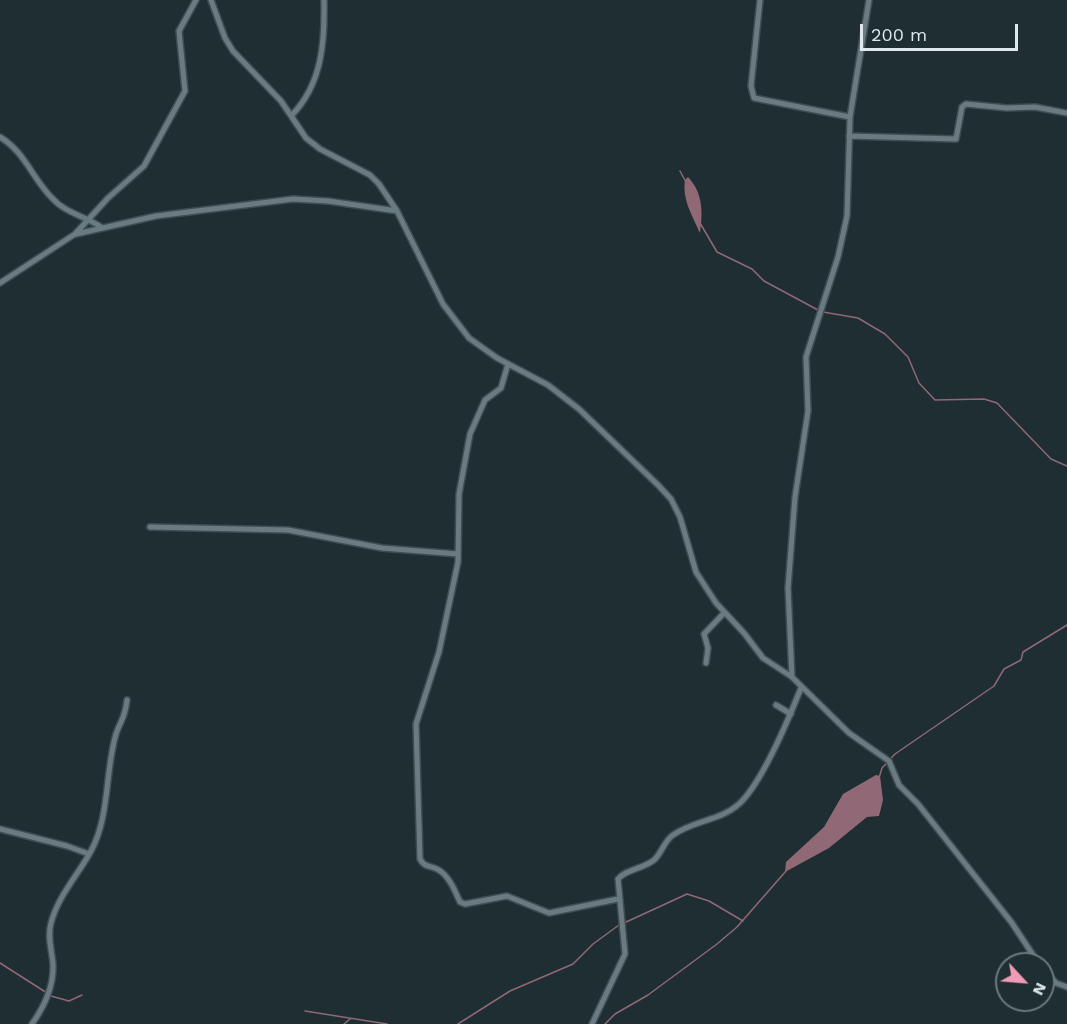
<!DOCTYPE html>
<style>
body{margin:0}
#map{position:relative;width:1067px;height:1024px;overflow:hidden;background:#1e2e33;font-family:"Work Sans",sans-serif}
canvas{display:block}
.north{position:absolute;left:995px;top:952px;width:60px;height:60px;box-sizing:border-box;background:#1e2e33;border:2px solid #6b787d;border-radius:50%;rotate:116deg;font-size:16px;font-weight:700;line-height:24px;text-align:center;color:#dee7eb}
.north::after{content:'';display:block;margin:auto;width:21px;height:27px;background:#f09ab7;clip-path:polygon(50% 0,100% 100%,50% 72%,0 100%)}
.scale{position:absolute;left:860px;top:24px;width:158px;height:27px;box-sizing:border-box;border:3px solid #dee7eb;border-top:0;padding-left:8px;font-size:18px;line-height:21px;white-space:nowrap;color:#dee7eb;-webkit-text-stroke:4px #1e2e33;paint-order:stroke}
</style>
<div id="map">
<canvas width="1067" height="1024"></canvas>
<div class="north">N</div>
<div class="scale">200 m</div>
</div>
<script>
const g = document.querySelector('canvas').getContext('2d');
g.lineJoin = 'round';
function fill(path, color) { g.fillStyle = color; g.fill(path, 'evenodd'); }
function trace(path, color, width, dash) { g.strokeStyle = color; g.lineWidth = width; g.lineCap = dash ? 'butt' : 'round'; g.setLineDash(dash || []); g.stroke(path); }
fill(new Path2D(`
 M688,177C703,193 703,212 700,233C692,215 682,199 685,180Z
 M876,775L880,776L883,800L879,816L867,817L829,848L785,872L786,862L824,827L843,794Z`), '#916875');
trace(new Path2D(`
 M680,171L686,182
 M700,223L717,252L752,269L764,281L818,310
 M823,312L858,318L885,334L908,357L919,383L935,400L984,399L997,403L1051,459L1067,466
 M879,778L882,768L895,754L994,686L1004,669L1021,660L1023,652L1067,625
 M624,923L687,894L709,901L743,921
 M0,963L47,993
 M51,996L69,1001L82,995
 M305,1011L387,1024
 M344,1024L350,1019
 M458,1024L510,991L573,964L593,944L619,925
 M605,1024L615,1014L648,995L717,944L737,927L786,871`), '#916875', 1.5);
const street = new Path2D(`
 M211,0L225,38L233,51L281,101L306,138L320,149L370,175L379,184L397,211L443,304L469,338L497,358L548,385L579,409L658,485L671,499L680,517L696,572L716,603L744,633L763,658L792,677L849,733L889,761L899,785L918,804L1012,923L1039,964
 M760,0L751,86L754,98L850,117
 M292,115C322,84 325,42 324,0
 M849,136L956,139L962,107L966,104L1007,108L1035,107L1067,113
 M0,137C25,152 32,178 52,198C65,213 85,216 101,227
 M76,234L156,216L293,199L328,201L397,211
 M0,283L75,234L108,198L144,166L185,91L179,31L196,0
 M508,364L501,388L485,400L470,434L459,494L458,562L439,652L416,724L420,859C425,868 429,865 437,869C449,875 455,891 460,902L465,904L507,896L549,913L618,899
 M150,527L288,530L382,548L458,554
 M706,663L708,648L704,634L724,613
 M792,677L788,588L795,497L808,411L806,357L838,257L847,216L850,117L869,0
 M776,705L791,714
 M0,829L67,846L89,854
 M1043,969L1056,983L1067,987
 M32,1024C44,1007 54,985 53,964C52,951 47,937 51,923C58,896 78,875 91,851C110,816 105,771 116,734C121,719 125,719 127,700
 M592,1024L625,954L618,879C626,869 643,869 654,860C662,853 664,841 673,835C694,820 720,821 739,804C763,782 789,718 801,688`);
trace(street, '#3f4c51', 8);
trace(street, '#697a81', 5);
</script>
